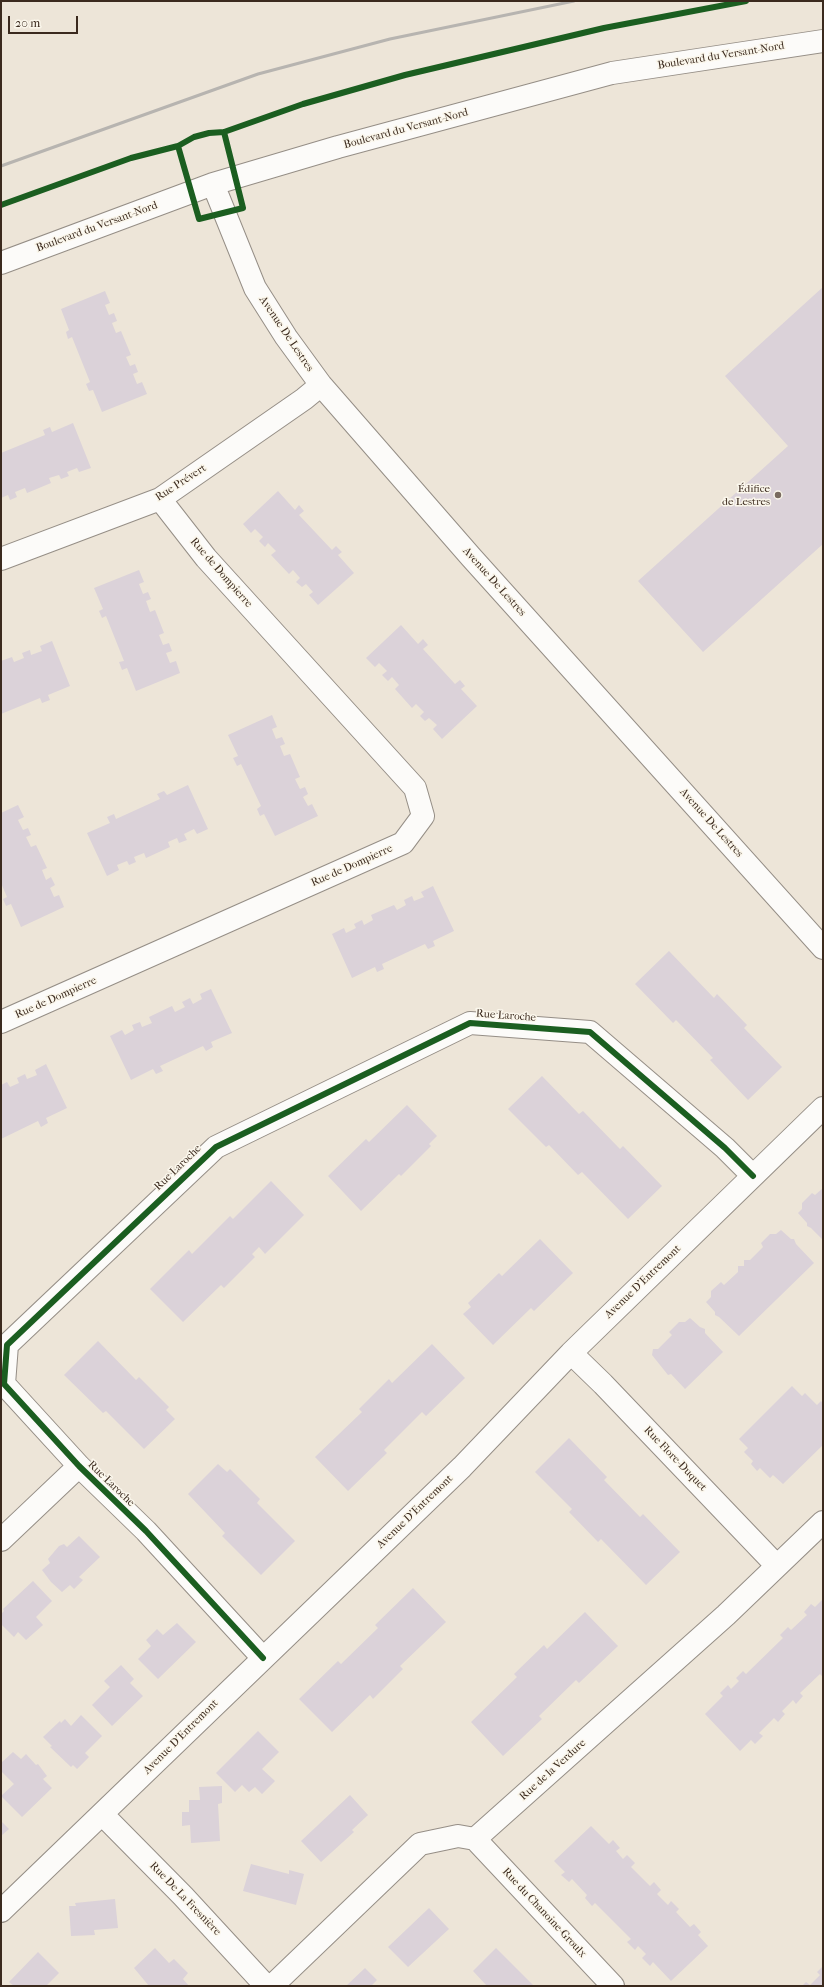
<!DOCTYPE html>
<meta charset="utf-8">
<style>
body{margin:0}
#map{position:relative;width:824px;height:1987px;overflow:hidden;background:#ede5d8;font-family:"IM FELL French Canon",serif}
canvas{display:block}
.frame{position:absolute;inset:0;border:2px solid #3b2a1e;pointer-events:none}
.scale{position:absolute;left:8px;top:16px;width:70px;height:18px;box-sizing:border-box;border:2px solid #3b2a1e;border-top:0;padding-left:5px;font-size:12px;line-height:14px;white-space:nowrap;color:#3b2a1e;-webkit-text-stroke:3px #fbf7ec;paint-order:stroke}
</style>
<div id="map">
<canvas width="824" height="1987"></canvas>
<div class="frame"></div>
<div class="scale">20 m</div>
</div>
<script>
const g = document.querySelector('canvas').getContext('2d');
g.lineJoin = 'round';
function fill(path, color) { g.fillStyle = color; g.fill(path, 'evenodd'); }
function trace(path, color, width, dash) { g.strokeStyle = color; g.lineWidth = width; g.lineCap = dash ? 'butt' : 'round'; g.setLineDash(dash || []); g.stroke(path); }
function drawText(font, color, halo, rows, align = 'center') {
  g.font = font + ' "IM FELL French Canon",serif'; g.lineWidth = 3; g.setLineDash([]); g.textBaseline = 'middle'; g.strokeStyle = halo; g.fillStyle = color; for (const [text, x, y, turn = 0] of rows) {
    g.save(); g.translate(x, y); g.rotate((+turn || 0) * Math.PI / 180); g.textAlign = isNaN(turn) ? turn : align; if (halo) g.strokeText(text, 0, 0); g.fillText(text, 0, 0); g.restore();
  }
}
fill(new Path2D(`
 M823,287V544L703,652L638,581L788,446L725,376Z
 M105,291L110,303L105,305L109,315L114,313L117,321L112,323L116,333L121,331L131,355L126,357L130,366L135,364L138,372L133,374L137,384L142,382L147,394L102,412L93,390L89,391L86,384L90,382L72,337L68,339L66,332L69,330L61,309Z
 M73,423L91,468L79,472L77,468L67,472L69,476L61,479L59,475L49,478L51,483L27,493L25,488L15,492L17,497L10,500L8,495L1,498V453L45,435L43,430L50,427L52,432Z
 M278,491L295,510L299,505L304,511L299,515L332,550L336,546L342,552L338,555L354,573L318,605L309,595L313,592L306,584L302,587L296,582L300,578L293,570L289,574L271,555L276,551L268,543L265,547L259,541L263,537L255,529L251,533L243,524Z
 M139,570L144,582L139,584L143,594L148,592L151,599L146,601L150,612L155,610L164,633L159,635L163,645L169,643L172,651L166,653L170,663L176,661L180,673L136,691L127,668L122,670L119,662L124,661L106,616L102,618L99,611L103,609L94,588Z
 M401,625L418,644L423,639L428,645L423,649L455,684L460,680L465,686L461,689L477,706L442,739L433,729L437,725L429,718L425,721L420,716L424,712L416,704L412,708L395,689L399,685L392,677L388,681L382,675L387,671L379,663L375,667L366,658Z
 M52,641L70,686L48,695L50,700L42,703L40,698L1,714V661L12,657L14,662L24,658L22,653L30,650L31,655L42,651L40,646Z
 M272,715L277,727L272,729L276,739L282,737L285,744L280,746L284,756L290,754L300,777L295,779L300,789L305,787L308,794L303,797L308,806L312,804L318,816L275,836L264,814L260,816L257,809L261,806L241,764L237,766L233,758L238,756L228,735Z
 M188,785L208,829L197,834L194,829L184,834L187,840L179,843L177,838L168,842L170,847L146,858L144,853L134,857L136,862L129,865L127,861L117,865L119,870L107,876L87,833L110,823L107,817L114,814L116,819L160,799L157,794L164,791L167,795Z
 M18,805L24,817L18,820L23,830L28,828L31,835L26,837L31,847L36,845L47,868L42,870L46,880L51,877L55,885L50,888L54,897L59,895L64,907L21,927L11,904L6,906L3,899L7,897L1,883V813Z
 M433,886L454,931L433,941L435,946L428,949L425,944L382,964L384,969L377,972L375,967L352,978L332,934L344,928L346,933L356,928L354,924L362,920L364,925L373,920L371,915L394,905L397,910L406,905L404,900L412,896L414,901L424,897L421,892Z
 M669,951L714,998L717,994L747,1025L744,1028L782,1067L748,1100L710,1060L713,1058L676,1020L673,1023L635,984Z
 M211,989L232,1033L211,1042L213,1047L206,1051L203,1046L160,1066L163,1071L156,1074L153,1069L131,1080L110,1036L122,1030L125,1035L134,1030L132,1025L140,1022L142,1027L152,1023L149,1017L172,1006L175,1012L185,1007L182,1002L190,998L193,1004L202,999L200,994Z
 M46,1064L67,1108L46,1118L48,1123L41,1127L38,1121L1,1139V1085L7,1082L10,1087L19,1083L17,1078L25,1074L27,1079L37,1075L35,1070Z
 M542,1076L579,1114L583,1111L620,1149L623,1146L662,1186L628,1219L582,1172L578,1175L549,1145L546,1147L508,1109Z
 M407,1105L437,1136L429,1144L431,1146L401,1176L399,1174L361,1211L328,1176L366,1139L369,1142Z
 M271,1181L304,1215L265,1254L259,1247L252,1254L255,1257L224,1288L221,1285L183,1322L150,1289L189,1250L192,1254L230,1216L233,1219Z
 M823,1188V1240L811,1228L807,1226V1223L798,1213L802,1209V1203L812,1193L815,1195Z
 M781,1230L791,1239H794L796,1244L814,1263L739,1336L719,1317L715,1315V1312L706,1302L711,1297V1291L721,1282L724,1285L738,1272V1266H744V1260H750L763,1247L761,1243L770,1234H776Z
 M540,1239L573,1273L534,1311L531,1308L493,1345L463,1314L471,1307L468,1303L499,1273L502,1276Z
 M690,1318L700,1327L705,1329V1333L723,1352L685,1389L671,1374L668,1375L652,1355L653,1349H658L672,1335L669,1332L679,1322H685Z
 M98,1341L136,1380L139,1377L169,1407L166,1410L175,1419L144,1449L106,1411L103,1413L64,1375Z
 M432,1344L465,1378L426,1416L422,1412L384,1450L387,1453L348,1491L315,1457L362,1412L359,1409L389,1379L392,1383Z
 M792,1386L802,1396L805,1393L817,1405L821,1401L823,1404V1445L783,1484L773,1475L770,1478L760,1468L757,1471L751,1464L753,1461L744,1452L748,1448L739,1439Z
 M569,1438L607,1477L604,1480L640,1517L643,1514L680,1552L646,1585L601,1539L598,1542L569,1512L572,1509L535,1472Z
 M218,1464L227,1472L230,1469L260,1499L257,1503L295,1541L261,1575L222,1536L225,1533L188,1494Z
 M79,1536L100,1557L79,1577L83,1580L74,1589L70,1585L62,1592L51,1582L42,1570L50,1563L48,1559L59,1546L64,1544L67,1547Z
 M33,1581L52,1601L36,1617L43,1625L26,1640L18,1632L14,1637L1,1624V1614L4,1611L3,1609Z
 M413,1588L446,1622L400,1666L403,1669L373,1699L370,1695L332,1732L299,1699L338,1661L341,1664L378,1628L375,1625Z
 M823,1599V1677L820,1674L800,1693L803,1696L796,1704L793,1700L782,1711L785,1714L778,1722L774,1718L759,1733L763,1736L755,1744L751,1740L740,1751L705,1714L723,1696L720,1693L728,1685L731,1689L739,1681L736,1678L743,1671L746,1674L783,1638L780,1635L788,1627L791,1630L807,1615L804,1612L811,1604L815,1607Z
 M585,1612L618,1646L579,1683L576,1680L539,1716L542,1719L503,1756L471,1722L517,1677L514,1674L544,1645L547,1649Z
 M177,1623L196,1642L158,1679L138,1659L151,1646L146,1640L157,1629L163,1635Z
 M121,1665L134,1679L130,1683L143,1696L112,1726L92,1705L110,1687L104,1681Z
 M81,1715L102,1736L85,1753L89,1757L77,1769L73,1765L71,1767L50,1747L52,1746L43,1737L60,1721L61,1723L65,1719L71,1726Z
 M258,1731L279,1752L262,1769L275,1781L262,1794L255,1787L249,1792L242,1785L235,1792L216,1773Z
 M13,1752L21,1759L26,1754L36,1765L38,1764L47,1776L43,1779L52,1788L22,1817L1,1796L14,1784L1,1771V1763Z
 M222,1786V1803L218,1804L220,1841L191,1843L190,1825L182,1826V1812H189V1800H200L199,1787Z
 M350,1795L368,1815L352,1830L354,1832L321,1862L301,1841Z
 M1,1821L9,1829L1,1836Z
 M591,1826L609,1844L613,1840L620,1848L616,1851L623,1859L627,1855L635,1863L631,1867L650,1886L654,1882L661,1890L657,1894L668,1905L671,1901L679,1909L676,1912L690,1927L694,1924L701,1932L698,1935L708,1946L671,1981L653,1962L650,1966L642,1958L646,1954L638,1946L635,1950L627,1942L631,1939L595,1903L592,1906L585,1898L587,1895L572,1879L569,1882L561,1875L565,1872L554,1861Z
 M251,1864L289,1874V1870L304,1874L296,1905L243,1891Z
 M115,1899L118,1928L94,1930L95,1935L71,1936L69,1906H76L75,1903Z
 M429,1908L449,1929L408,1967L388,1947Z
 M155,1948L169,1963L174,1959L188,1973L183,1979L189,1986H149L134,1968Z
 M496,1948L534,1986H487L473,1971Z
 M38,1952L59,1973L46,1986H14L9,1982Z
 M823,1966V1986H802L806,1982L810,1985L820,1975L817,1972Z
 M365,1968L377,1980L371,1986H346Z`), '#dbd2d9');
const minor = new Path2D(`
 M213,184L255,288L286,337L321,385L471,557L823,948
 M1,263L213,184L338,147L612,73L823,41
 M1,559L160,499L304,399L321,385
 M1,1022L403,843L423,816L415,788L206,558L160,499
 M571,1353L603,1384L777,1566
 M1,1540L79,1466
 M263,1658L146,1531L79,1466L4,1384L7,1345L216,1147L470,1023L590,1032L725,1148L753,1176
 M102,1814L183,1896L266,1986
 M475,1839L613,1986
 M1,1911L462,1467L571,1353L823,1108
 M272,1986L420,1844L458,1836L475,1839L726,1615L823,1522`);
trace(minor, '#958e86', 24);
trace(minor, '#fcfbf9', 22);
trace(new Path2D(`
 M1,166L258,74L390,39L574,1`), '#b7b4b0', 3);
trace(new Path2D(`
 M178,146L199,219L243,208L224,132
 M1,205L131,158L178,146L194,137L209,133L224,132L303,104L405,75L604,28L746,1
 M263,1658L146,1531L79,1466L4,1384L7,1345L216,1147L470,1023L590,1032L725,1148L753,1176`), '#1b5e20', 6);
for (const [x, y, r, color] of [
 [778,495,4,"#796b5f"]
]) { const dot = new Path2D(); dot.arc(x, y, r, 0, 2 * Math.PI); g.fillStyle = color; g.fill(dot); trace(dot, '#fbf7ec', 1.5); }
drawText('11px', '#3b2a1e', '#fbf7ec', [
 ["Boulevard du Versant-Nord",721,56,-9],
 ["Boulevard du Versant-Nord",406,129,-15],
 ["Boulevard du Versant-Nord",97,227,-20],
 ["Avenue De Lestres",286,334,56],
 ["Rue Prévert",181,483,-33],
 ["Rue de Dompierre",221,573,49],
 ["Avenue De Lestres",494,582,48],
 ["Avenue De Lestres",711,823,48],
 ["Rue de Dompierre",352,866,-24],
 ["Rue de Dompierre",56,998,-24],
 ["Rue Laroche",506,1016,4],
 ["Rue Laroche",178,1168,-44],
 ["Avenue D'Entremont",643,1282,-44],
 ["Rue Flore-Duquet",675,1459,46],
 ["Rue Laroche",111,1484,44],
 ["Avenue D'Entremont",415,1512,-44],
 ["Avenue D'Entremont",181,1737,-45],
 ["Rue de la Verdure",553,1770,-42],
 ["Rue De La Fresnière",185,1899,46],
 ["Rue du Chanoine-Groulx",544,1913,47]
]);
drawText('11px', '#3b2a1e', '#fbf7ec', [
 ["Édifice",770,489],
 ["de Lestres",770,502]
], 'right');
</script>
